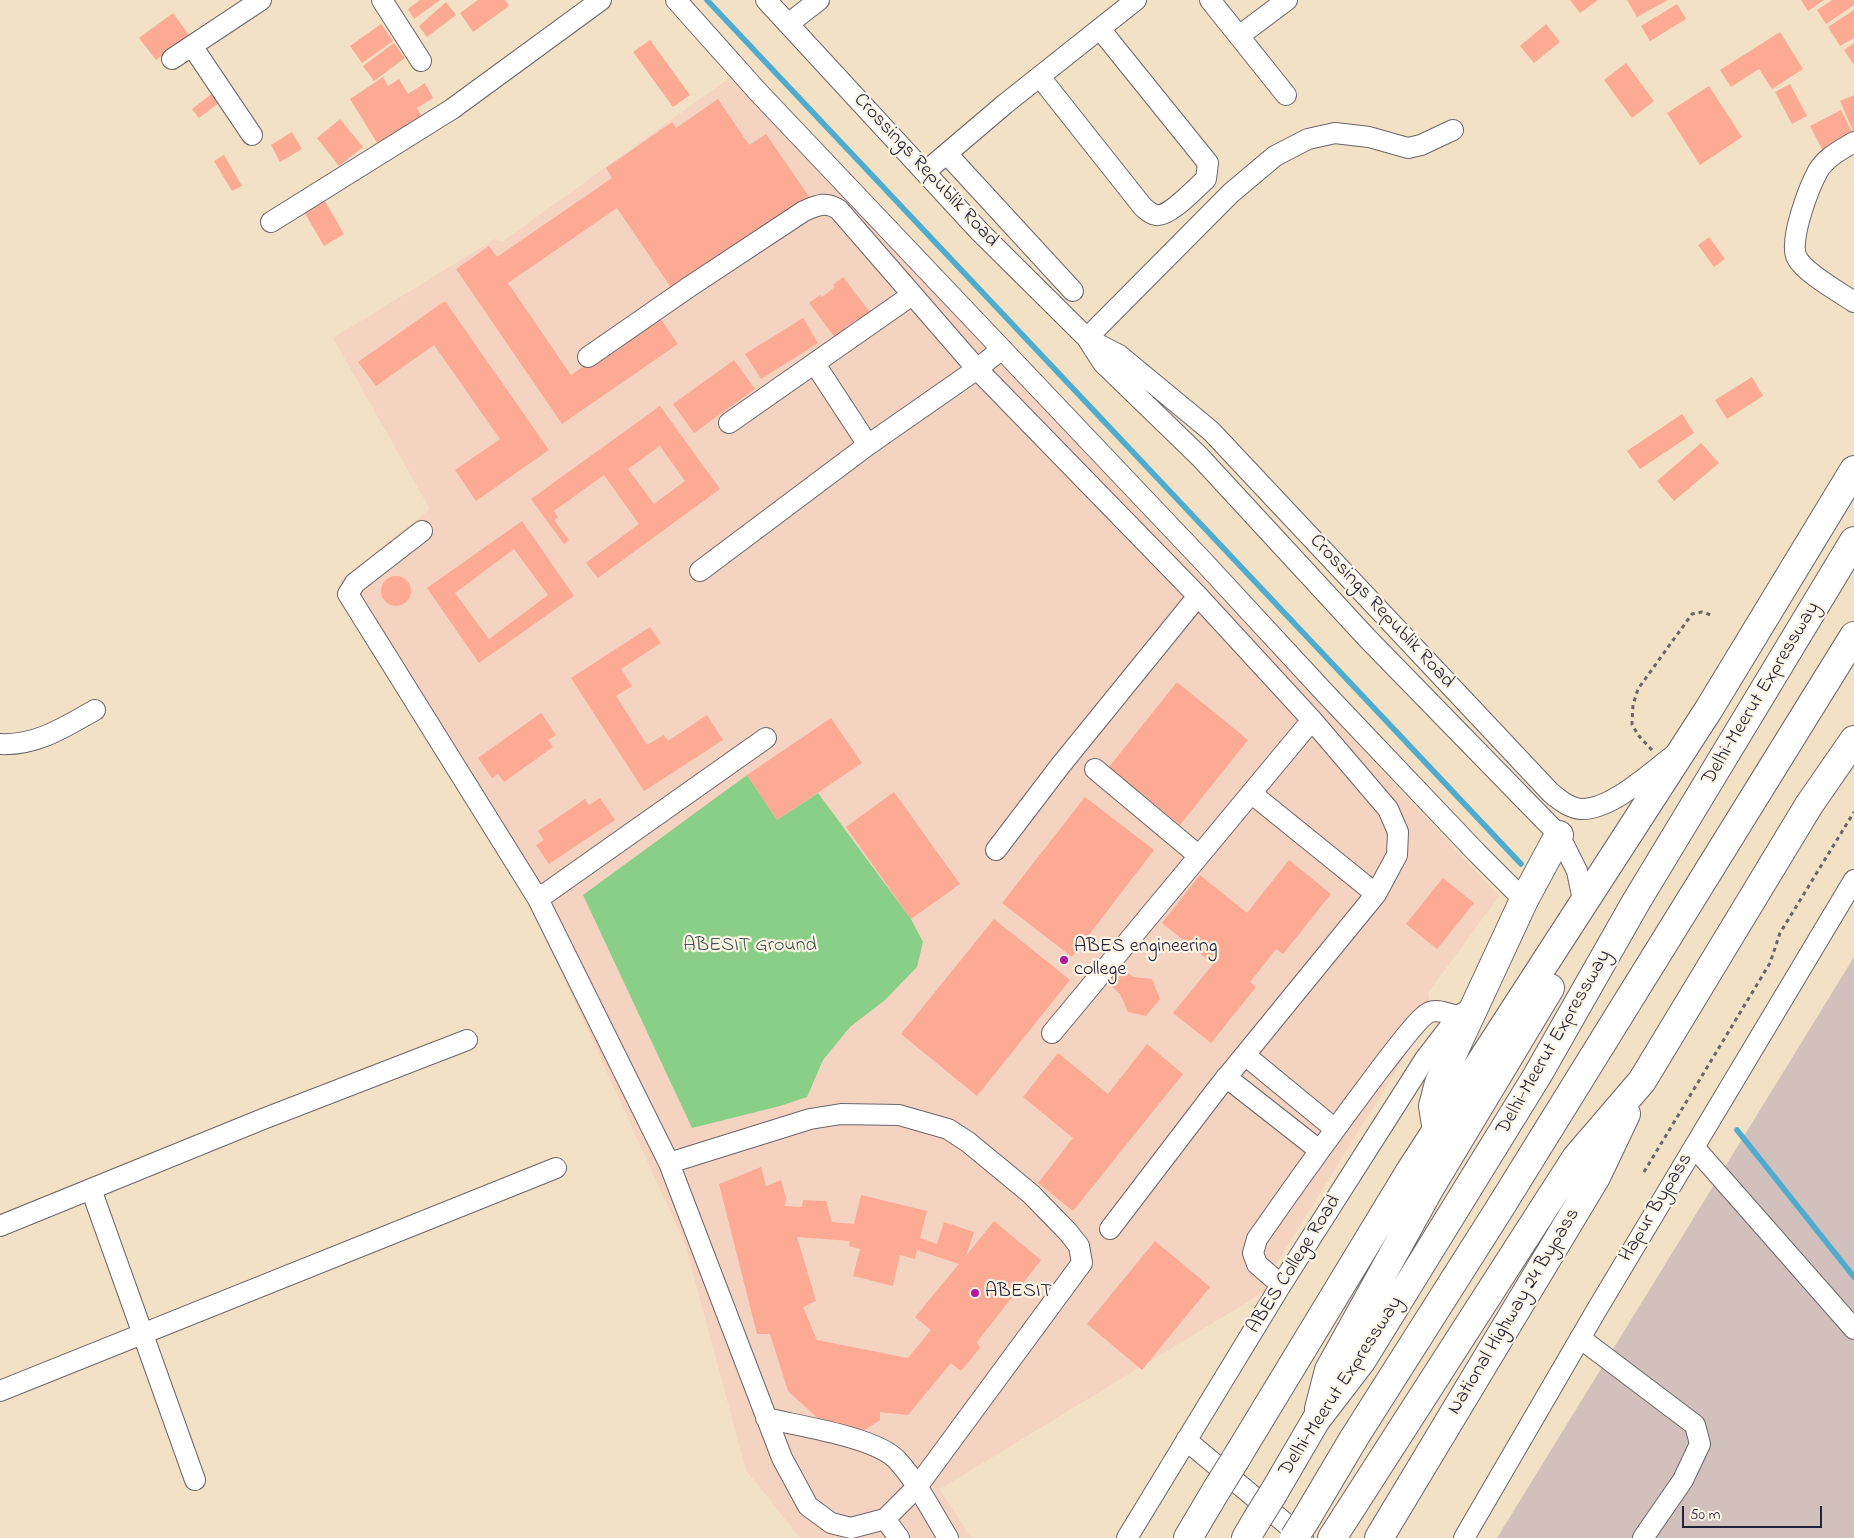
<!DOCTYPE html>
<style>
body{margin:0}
#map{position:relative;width:1854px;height:1538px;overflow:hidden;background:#f2e1c4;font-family:"Indie Flower",sans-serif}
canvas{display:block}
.scale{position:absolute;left:1682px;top:1506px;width:140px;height:22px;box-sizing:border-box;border:2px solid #22223b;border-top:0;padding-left:6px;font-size:15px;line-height:18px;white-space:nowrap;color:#22223b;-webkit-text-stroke:4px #fcf5e5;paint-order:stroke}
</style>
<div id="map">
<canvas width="1854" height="1538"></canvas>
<div class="scale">50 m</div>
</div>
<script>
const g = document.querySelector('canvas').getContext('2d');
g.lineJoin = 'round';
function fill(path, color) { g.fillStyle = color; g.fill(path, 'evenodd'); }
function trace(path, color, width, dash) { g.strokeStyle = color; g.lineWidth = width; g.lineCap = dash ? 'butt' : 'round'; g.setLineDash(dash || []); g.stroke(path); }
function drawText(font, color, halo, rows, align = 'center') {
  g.font = font + ' "Indie Flower",sans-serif'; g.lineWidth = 4.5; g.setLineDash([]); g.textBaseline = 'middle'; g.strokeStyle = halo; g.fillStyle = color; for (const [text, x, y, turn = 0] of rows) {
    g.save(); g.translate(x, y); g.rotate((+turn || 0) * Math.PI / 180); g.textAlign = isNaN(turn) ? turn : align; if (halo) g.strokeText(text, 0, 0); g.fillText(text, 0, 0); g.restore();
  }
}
fill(new Path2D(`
 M732,76L1499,896L1428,993L1431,1009L1427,1021L1263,1285L1267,1290L940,1489L971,1538H800L746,1470L685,1244L534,912L340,580L430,509L333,338L495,239L502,242Z`), '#f5d3c1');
fill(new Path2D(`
 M1854,957V1538H1497Z`), '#d1c0bc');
fill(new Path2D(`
 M747,775L777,820L818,793L911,919L923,942L917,967L885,1000L850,1027L823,1060L807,1097L780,1106L692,1128L583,895Z`), '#8acf88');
trace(new Path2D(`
 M707,0L1521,864
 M1737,1130L1854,1277`), '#50acce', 5.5);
fill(new Path2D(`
 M420,0H440L414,19L408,9Z
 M478,0H505L509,6L473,32L460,13Z
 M1570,0H1598L1580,13Z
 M1627,0H1668L1637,17Z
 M1801,0H1824L1808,11Z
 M1832,0H1854V5L1826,24L1817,10Z
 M446,2L456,15L427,37L419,26Z
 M1677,4L1686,19L1650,41L1641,26Z
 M1854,10V38L1840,46L1828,27Z
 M173,13L189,35L156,60L139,38Z
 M381,24L393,41L362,63L350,46Z
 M1546,24L1560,42L1534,63L1520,46Z
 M1780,32L1803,69L1772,89L1759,69L1731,87L1720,70Z
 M650,40L690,95L673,107L633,52Z
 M394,43L405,58L374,81L363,66Z
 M1854,43V65L1844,50Z
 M1626,63L1654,101L1632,118L1604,80Z
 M383,77L388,86L399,79L408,94L425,83L433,98L417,108L423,118L379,146L350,99Z
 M1790,84L1807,116L1792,124L1775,92Z
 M1709,86L1742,137L1700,165L1667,113Z
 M213,93L220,102L199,118L192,109Z
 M1854,95V133L1840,101Z
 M718,99L749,145L766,134L810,198L674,292L617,208L508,283L571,375L658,315L678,344L562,424L456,269L489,246L497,257L612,178L606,168L672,122L676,128Z
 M1841,110L1854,136L1825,155L1810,126Z
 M340,119L363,147L339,166L317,138Z
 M292,132L302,149L280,162L271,145Z
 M224,155L242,186L232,191L214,161Z
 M323,198L344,234L324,246L303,210Z
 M1709,237L1725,259L1714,267L1698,245Z
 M843,277L872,315L861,323L857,319L845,328L847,331L836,339L809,303L820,295L822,297L835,287L833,285Z
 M445,301L549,450L476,501L455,470L500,439L434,345L376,386L358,362Z
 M803,318L818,343L761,379L745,354Z
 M734,360L755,389L694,433L673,404Z
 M1752,377L1763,396L1727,419L1715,400Z
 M660,406L720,489L598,578L586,563L639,524L604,475L554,511L558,517L554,520L569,540L564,544L531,499ZM660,446L685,481L654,504L628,469Z
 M1682,414L1694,433L1640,469L1627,451Z
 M1701,443L1719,463L1674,501L1657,481Z
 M522,521L574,596L479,663L427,588ZM514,549L548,595L489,639L455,593Z
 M381 591a15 15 0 1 1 30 0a15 15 0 1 1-30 0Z
 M650,627L661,643L621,669L632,686L616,696L647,745L664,735L668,741L707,715L723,740L644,791L571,678Z
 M1177,682L1248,740L1180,825L1109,767Z
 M541,713L556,735L548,740L553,747L504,782L498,774L492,778L478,758Z
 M831,718L862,763L777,820L747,775Z
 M894,792L960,884L911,919L846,827Z
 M1085,797L1154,850L1072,957L1002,903Z
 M600,798L615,820L549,864L536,845L544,840L538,831L585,799L589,805Z
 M1289,860L1331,894L1283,954L1276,949L1250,982L1256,987L1211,1043L1173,1013L1213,964L1162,923L1200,875L1247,913Z
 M1443,878L1474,903L1437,949L1406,924Z
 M994,919L1070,980L977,1096L901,1034Z
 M1118,964L1133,977L1152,979L1160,999L1146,1016L1128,1012L1120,994L1105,980Z
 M1147,1044L1183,1074L1073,1211L1038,1183L1073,1138L1023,1097L1058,1053L1108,1094Z
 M761,1167L766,1186L781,1180L786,1198L785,1206L802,1207L803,1200L826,1201L832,1222L854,1224L861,1195L927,1211L920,1238L937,1244L944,1222L974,1232L966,1256L994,1221L1041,1260L977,1342L980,1348L961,1371L951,1363L908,1415L880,1412V1420L863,1431L825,1425L788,1391L770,1334H757L719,1184ZM797,1237L850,1241L849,1246L860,1249L853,1276L893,1286L900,1255L915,1259L917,1250L959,1264L915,1317L931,1330L908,1358L817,1340L803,1307L816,1301Z
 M1155,1241L1210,1287L1142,1370L1087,1324Z`), '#fcaa94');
const minor = new Path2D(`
 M382,0L421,61
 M676,0L759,93L1202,560L1325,693L1476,852L1524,900
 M766,0L980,232L1087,338L1103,363L1200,457L1367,638L1559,835L1577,871L1584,905
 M1210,0L1286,95
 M788,24L819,0
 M1239,36L1287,0
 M192,46L252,135
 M172,59L261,0
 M1040,77L1143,207C1147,210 1150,214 1156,215C1168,218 1196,188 1206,179L1208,163L1100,29
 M1854,142C1841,150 1826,157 1818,171C1809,187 1788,242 1797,258C1805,273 1839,292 1854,302
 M947,154L1073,291
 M925,172L1005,104L1136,0
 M271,222L452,109L601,0
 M1087,338L1231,193L1275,156L1308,139L1335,133L1369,137L1408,148L1421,145L1453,130
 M1088,339L1119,355L1211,431L1551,793C1560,800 1569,808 1581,809C1611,810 1650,773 1674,755
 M588,357L689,287L804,211C818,205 826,201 839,210L977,369L1198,596L1312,720L1388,809L1398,832L1397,855L1376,894L1217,1089L1110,1229
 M815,364L868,445
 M729,423L912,295
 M422,531L355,583L348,594L538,899L669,1163L782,1458L808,1506L831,1523L851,1528L885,1519L917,1487L1082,1263L1079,1246L1068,1232L1031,1194L968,1142L948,1129L899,1115L841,1114L810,1119L669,1163
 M700,571L868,445L977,369L1002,349
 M0,744C36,746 65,727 95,710
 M1095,769L1199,856
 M1251,793L1376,894
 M996,850L1060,766L1198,596
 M538,899L766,738
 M1052,1033L1312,720
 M1245,1055L1335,1129
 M1226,1077L1319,1150
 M1694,1147L1854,1329
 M91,1189L195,1480
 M0,1226L263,1119L467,1040
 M1281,1285L1257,1264L1253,1253L1257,1239C1298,1180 1340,1122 1383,1065C1392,1054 1418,1018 1428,1013C1437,1008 1448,1014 1458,1016
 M1580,1338L1695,1425L1700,1444L1683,1480L1643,1538
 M0,1391L556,1168
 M766,1418C798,1426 876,1437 897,1460C918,1483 932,1512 948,1538
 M1186,1440L1303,1538
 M885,1519L899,1538
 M1127,1538L1281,1285L1425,1059L1458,1016L1473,1007
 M1464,1538L1596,1311L1854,880`);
const highway = new Path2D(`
 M1437,1131L1433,1106L1439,1083L1524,900L1559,835
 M1319,1409L1329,1370L1431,1186L1550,988
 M1235,1460L1409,1173L1709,709L1854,470
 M1274,1492L1316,1420L1362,1360L1537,1076L1636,902L1854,541
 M1306,1519L1354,1438L1498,1211L1854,636
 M1188,1538L1217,1489
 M1246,1538L1256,1521
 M1332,1538L1576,1158L1642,1081L1809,805L1854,740
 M1379,1538L1596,1177L1626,1114`);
trace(minor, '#6b656b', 22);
trace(highway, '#6b656b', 30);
trace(new Path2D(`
 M1652,750L1638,735L1632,724L1633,705L1638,689L1692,614L1702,612L1711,615
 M1644,1172L1770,963L1780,933L1854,812`), '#6b656b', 3, [4, 4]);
trace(minor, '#fff', 20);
trace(highway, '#fff', 28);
const highwayBridge = new Path2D(`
 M1217,1489L1235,1460
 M1256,1521L1274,1492
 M1294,1538L1306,1519`);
trace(highwayBridge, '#6b656b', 30, []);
trace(highwayBridge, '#fff', 28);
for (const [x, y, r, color] of [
 [1064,960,5,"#b5179e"],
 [975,1293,5,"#b5179e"]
]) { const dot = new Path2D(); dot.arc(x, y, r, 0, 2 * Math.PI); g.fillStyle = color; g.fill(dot); trace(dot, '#fcf5e5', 2); }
drawText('20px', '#22223b', '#fcf5e5', [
 ["Crossings Republik Road",925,171,47],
 ["Crossings Republik Road",1381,612,47],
 ["Delhi-Meerut Expressway",1762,694,-59],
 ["Delhi-Meerut Expressway",1555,1043,-60],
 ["Hapur Bypass",1657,1208,-59],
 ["ABES College Road",1295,1265,-58],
 ["National Highway 24 Bypass",1515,1312,-59],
 ["Delhi-Meerut Expressway",1342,1387,-57]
]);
drawText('20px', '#415652', '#fcf5e5', [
 ["ABESIT Ground",750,947]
]);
drawText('20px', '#22223b', '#fcf5e5', [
 ["ABES engineering",1074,948],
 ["college",1074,971],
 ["ABESIT",985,1293]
], 'left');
</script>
